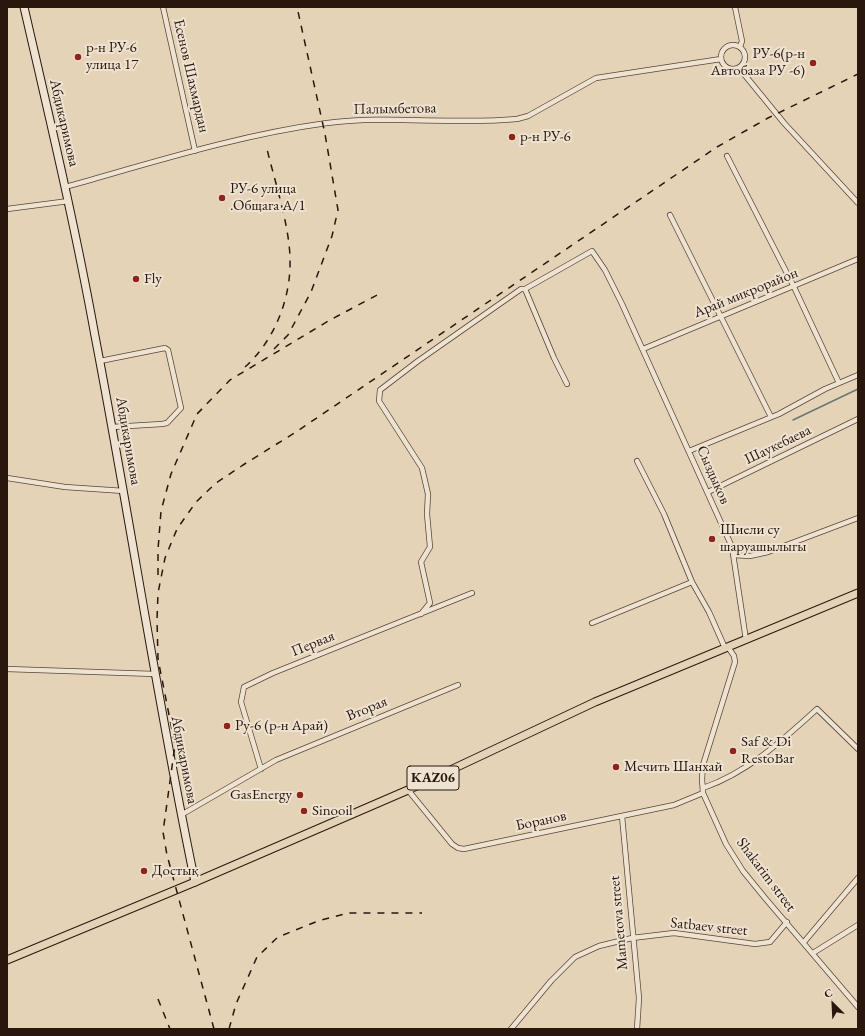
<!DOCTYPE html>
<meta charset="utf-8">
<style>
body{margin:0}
#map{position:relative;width:865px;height:1036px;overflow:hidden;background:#e5d3b8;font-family:"EB Garamond",serif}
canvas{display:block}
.frame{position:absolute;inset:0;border:8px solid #29170e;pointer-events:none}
.north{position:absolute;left:813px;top:984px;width:40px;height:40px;-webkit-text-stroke:3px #eee2d1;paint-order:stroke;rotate:336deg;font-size:11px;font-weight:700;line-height:16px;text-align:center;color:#29170e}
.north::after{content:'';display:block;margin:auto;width:14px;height:18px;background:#29170e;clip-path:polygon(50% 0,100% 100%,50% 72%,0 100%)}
</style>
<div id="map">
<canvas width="865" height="1036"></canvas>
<div class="frame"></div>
<div class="north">С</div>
</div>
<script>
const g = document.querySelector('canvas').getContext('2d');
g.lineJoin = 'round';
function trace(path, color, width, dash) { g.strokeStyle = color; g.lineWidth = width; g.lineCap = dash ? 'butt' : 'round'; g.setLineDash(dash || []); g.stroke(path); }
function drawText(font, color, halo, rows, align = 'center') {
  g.font = font + ' "EB Garamond",serif'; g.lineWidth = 4; g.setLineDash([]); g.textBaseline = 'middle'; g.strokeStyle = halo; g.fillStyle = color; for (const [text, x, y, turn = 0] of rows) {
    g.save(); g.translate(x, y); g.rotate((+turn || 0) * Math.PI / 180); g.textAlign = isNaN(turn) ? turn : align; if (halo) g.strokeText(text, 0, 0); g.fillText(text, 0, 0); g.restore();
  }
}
trace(new Path2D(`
 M793,420L858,389`), '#6a7770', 1.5);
const street = new Path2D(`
 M163,7L195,151
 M735,7L742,41L740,47
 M721 57a12 12 0 1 1 24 0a12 12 0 1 1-24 0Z
 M739,68L784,123L858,203
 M727,156L794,287L839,383
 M65,187C151,163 238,135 327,123C390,115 454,125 517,119L528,116L596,78L721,59
 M7,209L69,201
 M670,215L771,417
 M643,349L858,259
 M100,361L165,348L168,350L181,408L167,423L162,424L112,427
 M567,384L554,358L525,289L592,251L605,270L622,304L732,547L746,640
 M689,451L779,414L825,389L858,375
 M637,461L664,514L692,582
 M7,478L65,487L124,491
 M708,492L858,419
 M733,555L750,556L768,552L858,518
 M421,614L430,603L421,562L430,547L427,514L428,494L422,468L379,401L380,390L418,361L521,289H525
 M592,623L692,582L709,612L725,648
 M728,647L734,656L735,662L703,765L702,779L703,793L726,844L743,871L765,898L858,1007
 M7,669L155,674
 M261,769L241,702L244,687L273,673L472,593
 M703,788C747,773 783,740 817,709L858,749
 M408,790L452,844L458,848L464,849L674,805L703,793
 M181,815L276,760L458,685
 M622,816L639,998L637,1029
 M804,942L858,878
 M813,953L858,925
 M511,1029L551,981L575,957L599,946L632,938L674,933L755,944L770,942L787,922`);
const secondary = new Path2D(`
 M24,7C49,116 75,225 95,336C130,518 157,701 195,882`);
const primary = new Path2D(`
 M7,960L195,882L408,790L595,702L858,593`);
trace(street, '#584638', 6);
trace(secondary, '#29170e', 9);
trace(primary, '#29170e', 9);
trace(street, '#eee2d1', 4.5);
trace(secondary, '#eee2d1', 7);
trace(primary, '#e5d3b8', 7);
trace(new Path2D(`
 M274,349L288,335L311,292L332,236L338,210L325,134L297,7
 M245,367C274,341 291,299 290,260C290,227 274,179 266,145
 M158,575V550L161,511L171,474L197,414L230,380L330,320L381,293
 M158,999L170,1029
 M214,1029L167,855L163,832L175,745L158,659L157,620L158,593L165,558L177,529L196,502L216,483L243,465L296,432L717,147L768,118L858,74
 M229,1029L236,1004L257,957L278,937L318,921L348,913H422`), '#29170e', 1.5, [7, 7]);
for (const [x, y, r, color] of [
 [78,57,4,"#8f2418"],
 [813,63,4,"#8f2418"],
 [512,137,4,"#8f2418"],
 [222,198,4,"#8f2418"],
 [136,279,4,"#8f2418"],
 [712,539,4,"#8f2418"],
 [227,726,4,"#8f2418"],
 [733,751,4,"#8f2418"],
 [616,767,4,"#8f2418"],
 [300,795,4,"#8f2418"],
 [304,811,4,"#8f2418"],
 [144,871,4,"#8f2418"]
]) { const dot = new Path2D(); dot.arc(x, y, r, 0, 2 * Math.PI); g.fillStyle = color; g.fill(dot); trace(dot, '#eee2d1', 1.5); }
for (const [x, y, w] of [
 [433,778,52]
]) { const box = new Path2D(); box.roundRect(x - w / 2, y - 12, w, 24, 3); g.fillStyle = '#eee2d1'; g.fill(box); trace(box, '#29170e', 1); }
drawText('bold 14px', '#29170e', null, [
 ["KАZ06",433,778]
]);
drawText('15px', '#29170e', '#eee2d1', [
 ["р-н РУ-6",86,48],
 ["улица 17",86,65],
 ["РУ-6(р-н",805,54,"right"],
 ["Автобаза РУ -6)",805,71,"right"],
 ["р-н РУ-6",520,137],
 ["РУ-6 улица",230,189],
 [".Общага А/1",230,206],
 ["Fly",144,279],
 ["Шиели су",720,530],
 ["шаруашылыгы",720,547],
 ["Ру-6 (р-н Арай)",235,726],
 ["Saf & Di",741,742],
 ["RestoBar",741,759],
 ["Мечить Шанхай",624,767],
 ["GasEnergy",292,795,"right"],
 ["Sinooil",312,811],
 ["Достық",152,871]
], 'left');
drawText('15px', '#29170e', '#eee2d1', [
 ["Есенов Шахмардан",191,76,77],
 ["Палымбетова",395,109,-1],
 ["Абдикаримова",64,123,77],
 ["Арай микрорайон",746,293,-22],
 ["Абдикаримова",128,441,80],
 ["Шаукебаева",778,445,-26],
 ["Сыздыков",713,475,66],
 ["Первая",313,644,-22],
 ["Вторая",367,709,-22],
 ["Абдикаримова",184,760,79],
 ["Боранов",541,821,-12],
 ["Shakarim street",766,875,53],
 ["Mametova street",619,923,-95],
 ["Satbaev street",709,927,6]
]);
</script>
